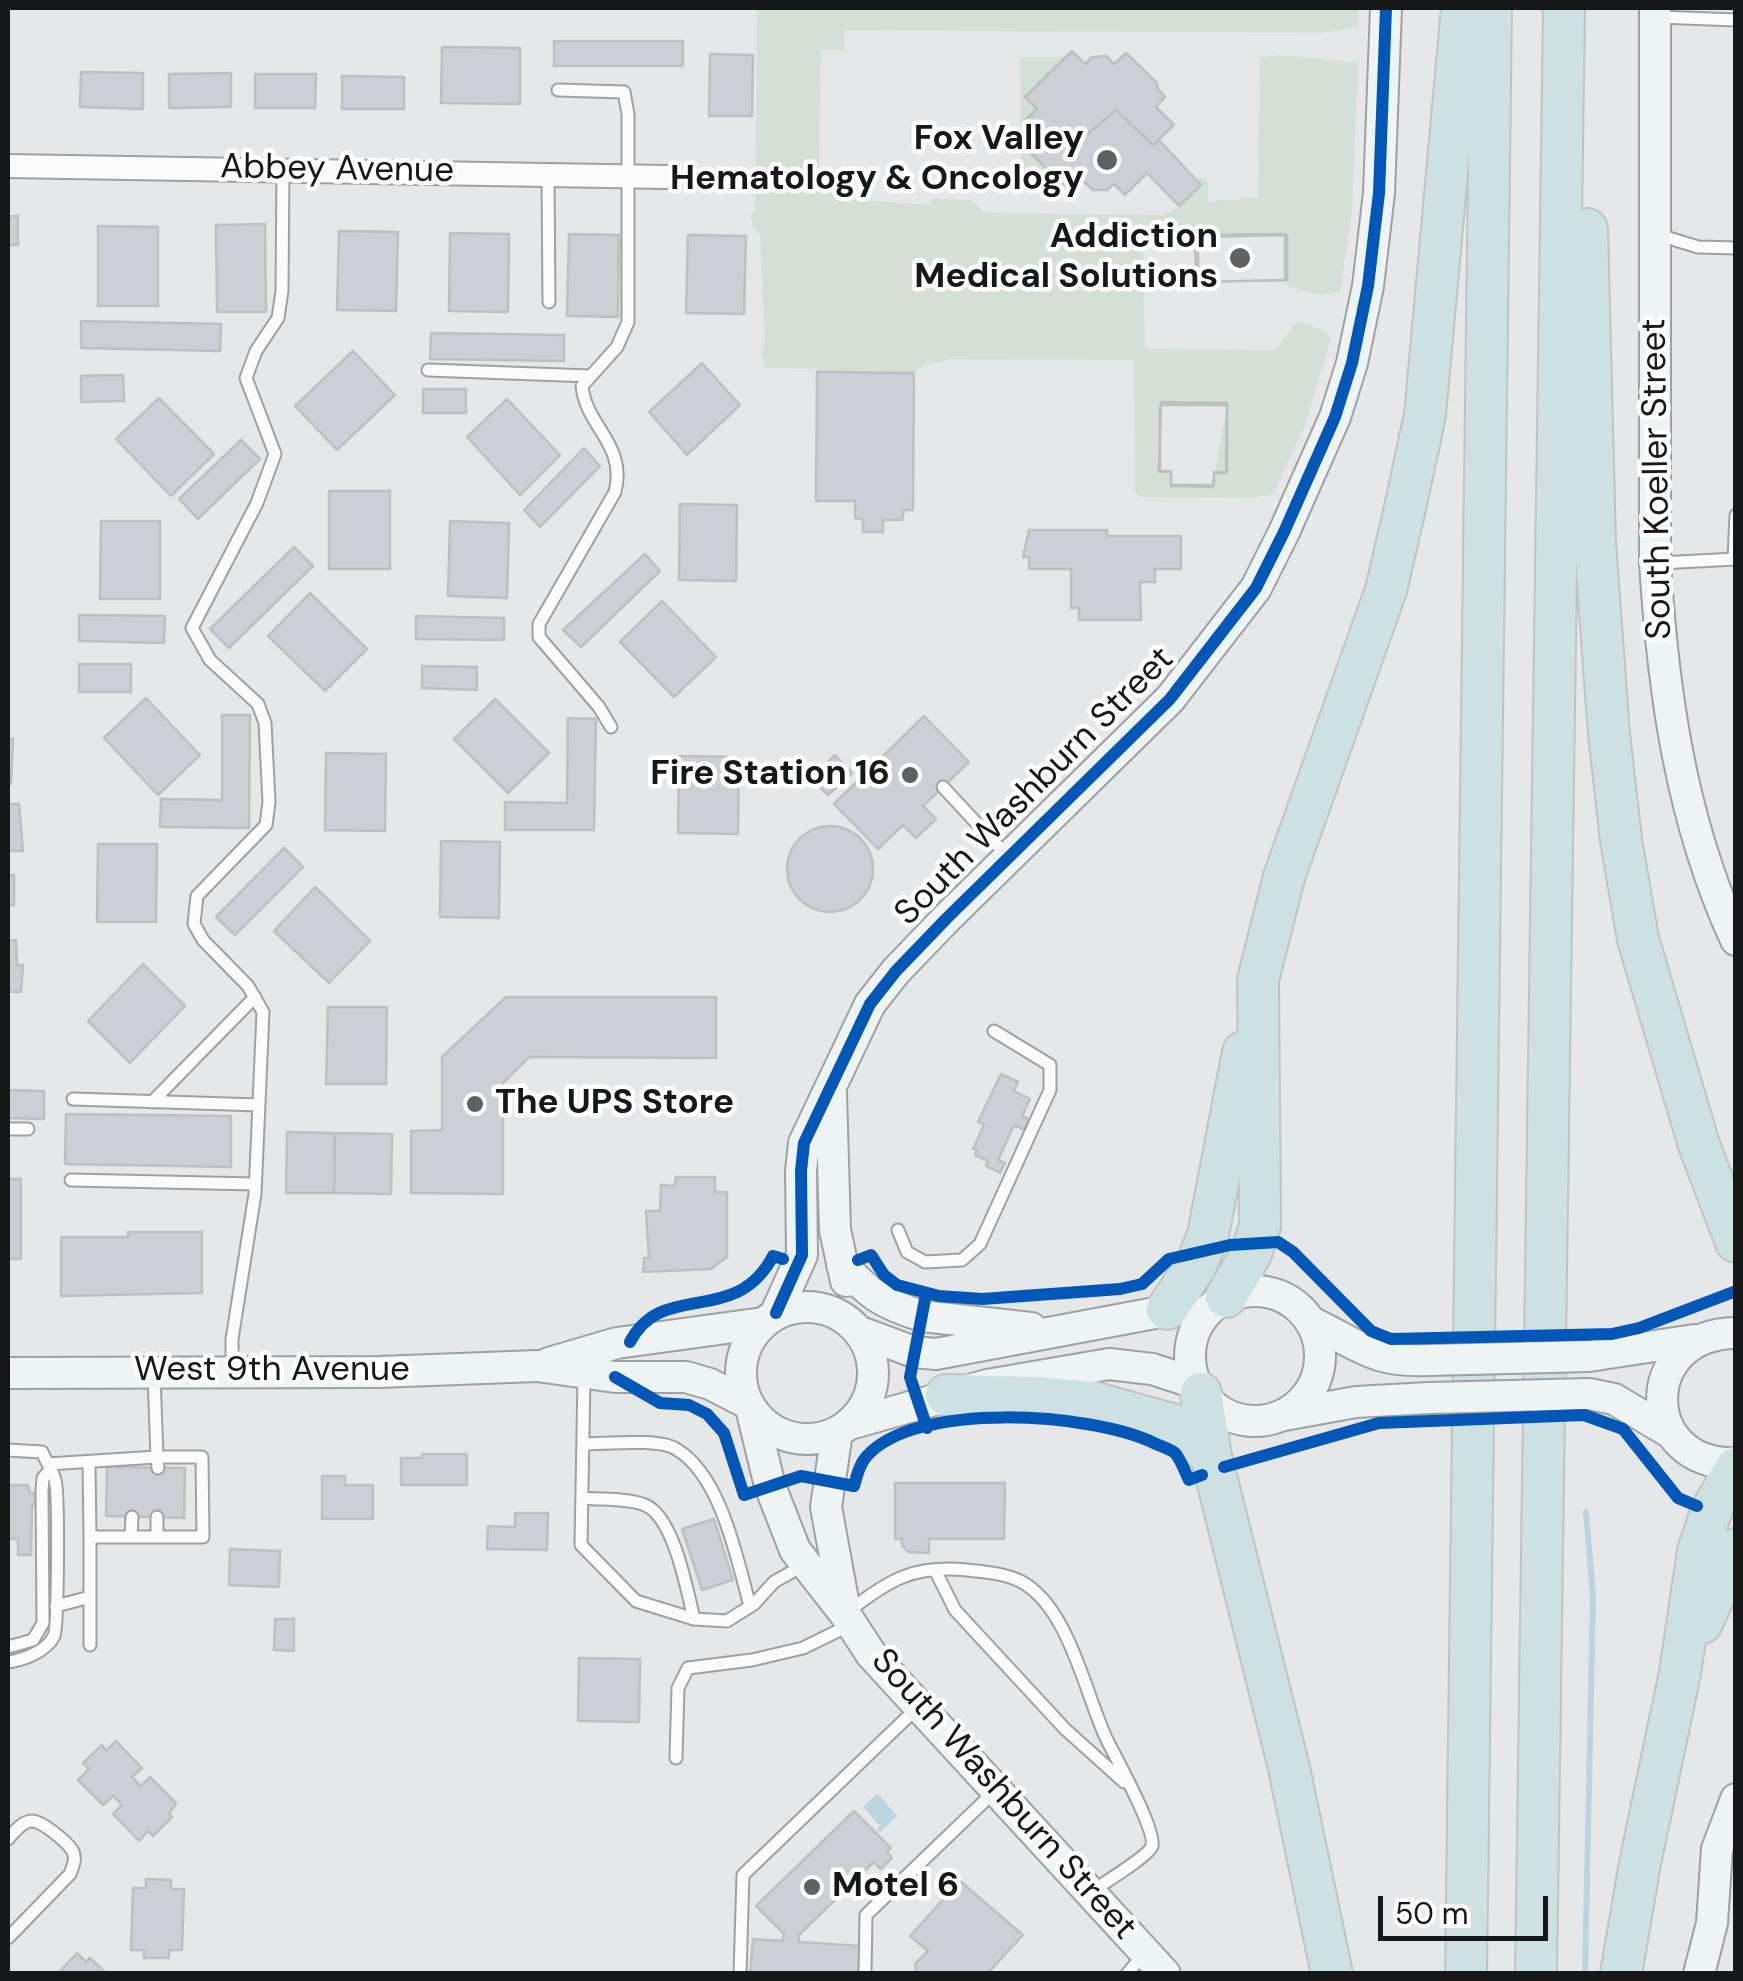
<!DOCTYPE html>
<style>
body{margin:0}
#map{position:relative;width:1743px;height:1981px;overflow:hidden;background:#e5e7e9;font-family:"DM Sans",sans-serif}
canvas{display:block}
.frame{position:absolute;inset:0;border:10px solid #161718;pointer-events:none}
.scale{position:absolute;left:1378px;top:1896px;width:170px;height:45px;box-sizing:border-box;border:5px solid #161718;border-top:0;padding-left:12px;font-size:30px;line-height:35px;white-space:nowrap;color:#161718;-webkit-text-stroke:8px #fff;paint-order:stroke}
</style>
<div id="map">
<canvas width="1743" height="1981"></canvas>
<div class="frame"></div>
<div class="scale">50 m</div>
</div>
<script>
const g = document.querySelector('canvas').getContext('2d');
g.lineJoin = 'round';
function fill(path, color) { g.fillStyle = color; g.fill(path, 'evenodd'); }
function trace(path, color, width, dash) { g.strokeStyle = color; g.lineWidth = width; g.lineCap = dash ? 'butt' : 'round'; g.setLineDash(dash || []); g.stroke(path); }
function drawText(font, color, halo, rows, align = 'center') {
  g.font = font + ' "DM Sans",sans-serif'; g.lineWidth = 9; g.setLineDash([]); g.textBaseline = 'middle'; g.strokeStyle = halo; g.fillStyle = color; for (const [text, x, y, turn = 0] of rows) {
    g.save(); g.translate(x, y); g.rotate((+turn || 0) * Math.PI / 180); g.textAlign = isNaN(turn) ? turn : align; if (halo) g.strokeText(text, 0, 0); g.fillText(text, 0, 0); g.restore();
  }
}
fill(new Path2D(`
 M757,8H1359L1358,27L1319,33L845,30L844,50H821L819,171L843,173V199L930,205L931,199L971,200L985,213L1163,215L1176,209L1200,185L1196,180L1201,177L1208,182V202L1258,197L1260,58L1281,55L1358,63L1352,211L1340,292L1320,295L1288,286L1285,280L1284,234L1142,237L1145,349L1276,350L1294,325L1301,322L1323,330L1331,339L1304,427L1273,494L1254,498L1140,497L1135,493L1134,360L953,359L925,364L914,373L817,372L816,369L766,368L761,353L765,343L760,235L752,224L750,213L755,211ZM1161,402L1227,403L1213,487L1172,486L1171,471L1159,470Z
 M1020,57H1067L1037,109L1023,122L1039,139L1028,150L1064,184L1025,183L1021,179Z`), '#d4dfd6');
fill(new Path2D(`
 M877,1793L897,1816L880,1833L877,1830L880,1826L863,1807Z`), '#bcd3e0');
trace(new Path2D(`
 M1585,1974L1593,1596L1586,1512`), '#bcd3e0', 6);
const building = new Path2D(`
 M554,41H683V66H554Z
 M442,47L520,48V104L441,103Z
 M1072,51L1085,64L1092,57L1106,56L1114,64L1126,53L1157,83L1158,89L1165,97L1156,107L1174,125L1153,145L1116,110L1088,134L1039,139L1023,122L1037,109L1025,97Z
 M710,54L753,55L752,116H709Z
 M81,72L143,73V109L80,107Z
 M231,73V107L169,108V74Z
 M255,74H316L315,108H255Z
 M342,76L404,77V109H342Z
 M1116,110L1153,145L1159,140L1201,185L1179,206L1147,173L1125,195L1114,184L1107,190H1093L1083,181L1072,192L1027,150L1039,139L1088,134Z
 M8,216H18V245H8Z
 M265,224L266,312H217L216,225Z
 M98,226L158,227V306H98Z
 M339,231L398,232L396,311L337,310Z
 M450,233L509,234L508,312L449,311Z
 M569,234L619,235L618,317L567,316Z
 M1285,234V280L1196,282L1195,235Z
 M688,235L746,236L744,314L686,313Z
 M1287,235V280L1198,282V237Z
 M81,321L221,324L220,351L81,348Z
 M431,333L564,335V361L430,359Z
 M353,351L395,395L337,450L295,406Z
 M702,363L740,405L687,455L649,412Z
 M817,372L914,373L913,510H904L902,520H883V532H863V520L855,518V501H816Z
 M123,375L124,401L81,402V376Z
 M423,389H466V413H423Z
 M159,398L214,454L171,496L116,439Z
 M507,399L560,455L520,495L467,437Z
 M1161,402L1227,403L1226,473H1214L1213,487L1171,486V471H1159Z
 M1160,405H1227V472H1214V485H1171V472H1160Z
 M241,440L260,459L198,519L179,499Z
 M584,448L600,466L540,527L524,510Z
 M329,491H390V569H329Z
 M680,504L737,505L736,581L679,580Z
 M101,521H160V599H100Z
 M450,521L509,523L507,598L448,596Z
 M1029,530H1107V536H1181V569H1155V582H1140L1141,620H1079V608H1071V569H1029V557H1023Z
 M294,547L313,566L229,648L210,629Z
 M645,554L660,571L581,647L563,630Z
 M310,593L367,649L325,691L268,636Z
 M662,601L716,657L674,697L620,642Z
 M79,615L165,616L164,643L79,641Z
 M416,616L504,618V640L416,639Z
 M79,664H131V692H79Z
 M422,666L477,667V690L422,688Z
 M146,698L200,755L158,795L104,738Z
 M495,699L549,753L508,793L454,739Z
 M222,715H250L249,828L160,827L161,799L222,800Z
 M924,716L969,762L923,806L936,819L916,838L903,825L878,849L834,804Z
 M568,718L596,719L594,830H505V802L567,803Z
 M8,739H13L11,784H8Z
 M326,753L386,754L385,831L325,830Z
 M835,755L852,773L828,795L811,778Z
 M679,756L739,757L738,834L678,833Z
 M8,804H19L23,851H8Z
 M787 869a43 43 0 1 1 86 0a43 43 0 1 1-86 0Z
 M441,841L500,842L499,918L440,917Z
 M98,844H157L156,922H97Z
 M284,848L303,867L235,935L216,917Z
 M8,875H14V905H8Z
 M315,887L370,941L329,983L274,931Z
 M16,940L17,965H23L21,992H8V941Z
 M143,964L185,1006L130,1063L88,1021Z
 M506,997H716V1058L529,1057L503,1083V1194L411,1193V1131L442,1130V1057Z
 M328,1007H387L386,1084H326Z
 M1001,1074L1018,1082L1014,1091L1030,1099L1022,1116L1027,1118V1125L1023,1129L1014,1125L998,1160L1005,1163L1000,1173L986,1166L988,1161L975,1155L977,1150L973,1149L984,1125L978,1122Z
 M8,1090L44,1091V1119L8,1118Z
 M66,1114L231,1116V1167L65,1164Z
 M287,1132L335,1133L334,1193H286Z
 M335,1133L392,1134L391,1194L334,1193Z
 M676,1177H715V1192H727V1257L711,1269L643,1272L644,1258H649L646,1211H660L661,1185L675,1186Z
 M8,1179H21V1259H8Z
 M128,1232H202V1293L61,1296V1237H128Z
 M422,1454H467V1485H401V1458H422Z
 M107,1467L185,1468L184,1518L106,1516Z
 M322,1476H345V1485H373V1519H322Z
 M895,1483H1005L1004,1539H929V1553L908,1552L902,1545V1539H895Z
 M8,1485H28L30,1493H36V1504L32,1505L31,1555H18V1539H8Z
 M515,1513H548L547,1550L487,1549L488,1526L515,1527Z
 M714,1519L733,1580L702,1590L682,1529Z
 M230,1549L280,1551L279,1587L229,1585Z
 M275,1619H294V1651L274,1650Z
 M579,1658L640,1659L639,1722L578,1721Z
 M116,1741L142,1768L132,1777L141,1786L150,1777L176,1803L169,1814L172,1817L153,1836L148,1831L139,1841L113,1814L122,1805L113,1796L103,1805L78,1780L89,1769L83,1763L102,1745L106,1751Z
 M854,1811L891,1848L887,1852L892,1858L881,1869L874,1862L799,1935V1942L861,1946L860,1974H750L753,1939L783,1941L784,1934L756,1906Z
 M146,1879L171,1880V1889H184L182,1950H169V1958H144V1950H131L133,1888H146Z
 M960,1881L1023,1935L988,1973L916,1974L915,1964L928,1951L910,1936Z
 M77,1953L86,1962L90,1958L107,1974H57Z`);
fill(building, '#cecfd6');
trace(building, '#bebfc0', 2.5);
const lane = new Path2D(`
 M1659,17L1736,20
 M558,90L624,92L628,114V322L617,347L582,386C586,427 627,444 615,492L539,624V637L599,707L611,727
 M548,175L549,302
 M1659,235L1698,247L1736,248
 M428,370L590,376
 M1734,559L1736,515
 M1659,563L1736,559
 M943,787L1008,857
 M73,1099L259,1105
 M152,1102L255,997
 M8,1129H28
 M71,1180L255,1184
 M898,1230L907,1252L925,1262L962,1260L980,1244L1050,1090V1065L994,1031
 M232,1372V1339L255,1194L263,1012L248,986L203,940L194,924L197,896L266,825L269,802L265,723L258,704L210,660L192,628L257,503L275,454L246,378L256,351L278,318L282,291L283,169
 M584,1377L581,1545L636,1601L694,1619L727,1621L754,1604L774,1582L804,1565
 M584,1444C606,1444 659,1438 676,1449C721,1475 737,1559 750,1606
 M8,1450L42,1452C46,1461 53,1472 55,1480C59,1491 58,1628 54,1636C46,1652 23,1660 8,1662
 M89,1463L90,1537H203L202,1457H157L158,1468
 M48,1464L157,1457L154,1376
 M582,1498C601,1500 628,1498 645,1505C674,1517 687,1590 694,1619
 M157,1517V1537
 M131,1537L132,1517
 M935,1570L955,1610L1065,1729L1124,1782
 M90,1597V1645
 M56,1606L90,1597V1537
 M849,1611C890,1579 914,1565 967,1570C985,1572 1003,1573 1020,1581C1069,1606 1085,1694 1107,1740C1116,1758 1156,1830 1152,1846C1149,1856 1102,1884 1091,1892
 M8,1647L33,1640L43,1623L42,1491L43,1478L49,1471
 M676,1758L678,1688L688,1668L752,1660L803,1648L848,1626
 M8,1839C14,1832 23,1820 33,1821C43,1822 67,1842 72,1850C77,1858 73,1866 70,1874L8,1938
 M740,1974L743,1875L918,1707
 M865,1974L866,1915L996,1790
 M1127,1974L1143,1955`);
const street = new Path2D(`
 M8,166L666,177`);
const secondary = new Path2D(`
 M1655,8V563C1663,692 1681,821 1736,940
 M831,1093L835,1230L846,1281
 M842,1265C871,1295 881,1303 922,1316L1031,1328
 M1190 1356a65 65 0 1 1 130 0a65 65 0 1 1-130 0Z
 M741 1373a66 66 0 1 1 132 0a66 66 0 1 1-132 0Z
 M776,1313L802,1255L801,1171L804,1143L870,1004L896,971L947,918L1170,699L1256,588L1284,532L1335,417L1352,363L1368,286L1379,193L1386,8
 M1311,1322C1358,1344 1372,1363 1430,1360
 M863,1333L914,1352L936,1354L1187,1307
 M1736,1333C1636,1334 1639,1467 1736,1463
 M1589,1356L1694,1340
 M549,1363L617,1343L763,1323
 M8,1373L379,1372L537,1366L615,1377H686L710,1384L747,1403
 M1589,1394L1614,1399L1671,1433
 M751,1408L770,1486L795,1550L845,1614L871,1654L1165,1974
 M1284,1415L1356,1402L1429,1398
 M850,1424L987,1385L1109,1364L1152,1369L1195,1383
 M837,1432L826,1507L845,1611
 M1699,1974L1712,1923L1717,1849L1736,1799`);
const highway = new Path2D(`
 M1587,229L1595,544L1609,734L1621,840L1638,939L1699,1145L1736,1242
 M1226,1297L1251,1254L1260,1226L1258,980L1284,877L1386,590L1405,508L1425,415L1462,8
 M1167,1309L1196,1265L1208,1235L1243,1052
 M1201,1393L1211,1456L1289,1768L1332,1974
 M946,1395L1035,1397L1092,1402L1175,1425L1211,1456
 M1702,1623L1736,1549
 M1466,1974L1491,8
 M1536,1974L1564,8
 M1621,1974L1640,1863L1680,1673L1698,1551L1712,1509L1736,1468`);
trace(lane, '#9ea0a1', 15);
trace(street, '#9ea0a1', 26);
trace(secondary, '#9ea0a1', 34);
trace(highway, '#c2c3c4', 44);
trace(lane, '#fbfbfc', 11);
trace(street, '#fbfbfc', 22);
trace(secondary, '#eef3f4', 30);
trace(highway, '#cee1e2', 40);
const secondaryBridge = new Path2D(`
 M1430,1360L1589,1356
 M1429,1398L1589,1394`);
trace(secondaryBridge, '#9ea0a1', 34, []);
trace(secondaryBridge, '#eef3f4', 30);
trace(new Path2D(`
 M858,1260L871,1255L884,1275L897,1285L939,1296L982,1299L1120,1289L1142,1284L1169,1259L1230,1245L1278,1242L1293,1252L1371,1331L1391,1339L1612,1334L1639,1328L1736,1291
 M926,1294L910,1377L927,1428
 M776,1313L802,1255L801,1171L804,1143L870,1004L896,971L947,918L1170,699L1256,588L1284,532L1335,417L1352,363L1368,286L1379,193L1386,8
 M630,1342C663,1279 735,1328 773,1256L783,1259
 M615,1377L660,1403L689,1405L707,1414L724,1433L744,1495L801,1476L854,1486C857,1476 859,1465 866,1457C915,1400 1092,1413 1154,1443C1160,1446 1170,1449 1175,1453C1181,1460 1185,1472 1189,1480L1202,1475
 M1224,1467L1379,1423L1584,1415L1623,1429L1678,1498L1697,1506`), '#0057b8', 12);
for (const [x, y, r, color] of [
 [1107,160,12,"#5e6061"],
 [1240,258,12,"#5e6061"],
 [910,775,10,"#5e6061"],
 [475,1104,10,"#5e6061"],
 [812,1887,10,"#5e6061"]
]) { const dot = new Path2D(); dot.arc(x, y, r, 0, 2 * Math.PI); g.fillStyle = color; g.fill(dot); trace(dot, '#fff', 4); }
drawText('bold 35px', '#161718', '#fff', [
 ["Fox Valley",1084,140],
 ["Hematology & Oncology",1084,180],
 ["Addiction",1218,238],
 ["Medical Solutions",1218,278],
 ["Fire Station 16",890,775],
 ["The UPS Store",495,1104,"left"],
 ["Motel 6",832,1887,"left"]
], 'right');
drawText('35px', '#161718', '#fff', [
 ["Abbey Avenue",337,170,1],
 ["South Koeller Street",1658,479,-91],
 ["South Washburn Street",1035,787,-45],
 ["West 9th Avenue",272,1371],
 ["South Washburn Street",1003,1795,48]
]);
</script>
